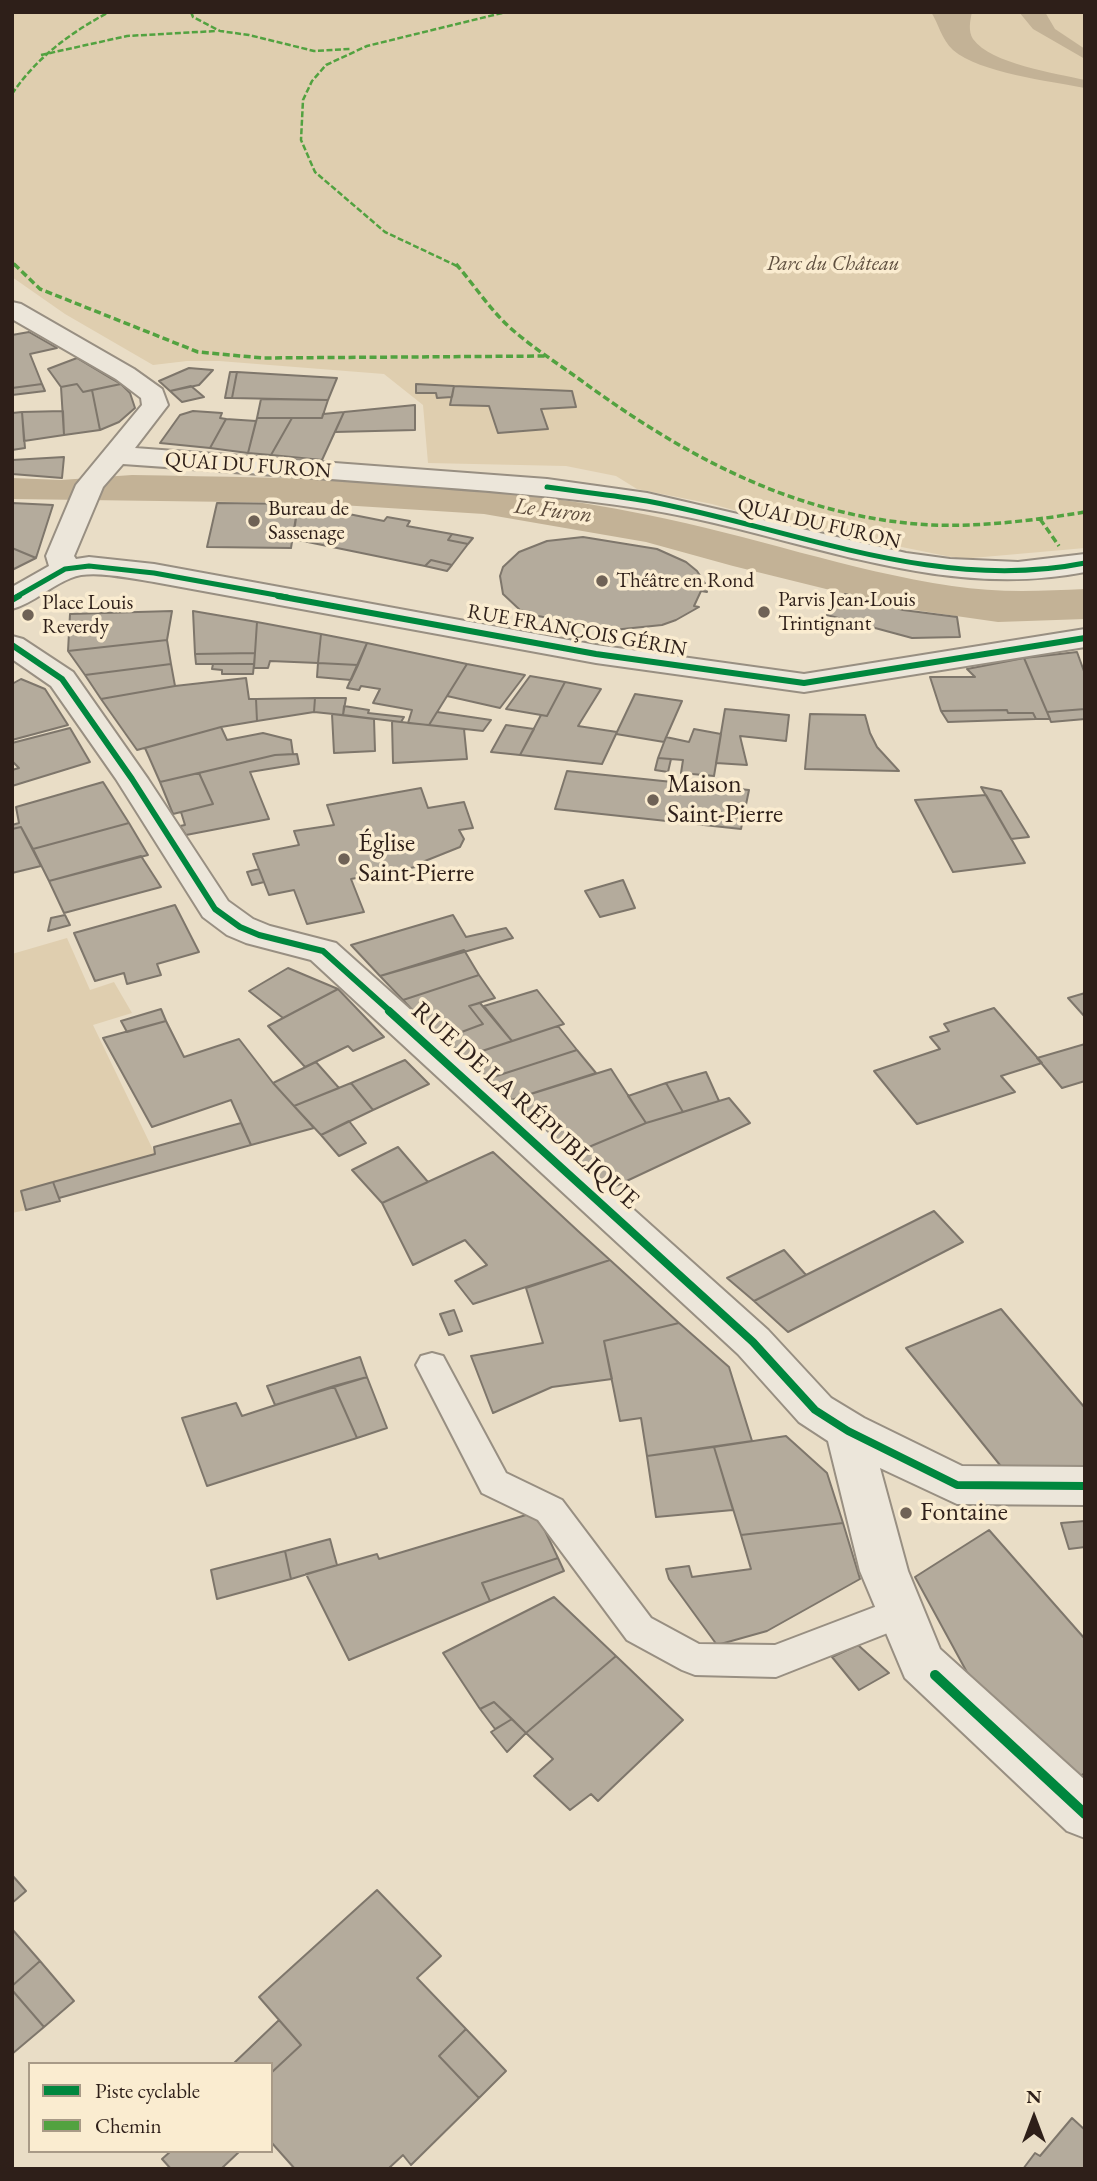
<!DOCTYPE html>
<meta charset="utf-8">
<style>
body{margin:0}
#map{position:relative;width:1097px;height:2181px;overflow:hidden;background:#e9ddc6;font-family:"EB Garamond",serif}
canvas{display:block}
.frame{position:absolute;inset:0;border:14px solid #2e1f19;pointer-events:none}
.legend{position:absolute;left:28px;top:2062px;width:245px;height:91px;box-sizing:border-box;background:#faecd0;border:2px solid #a89a87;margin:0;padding:9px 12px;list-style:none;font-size:21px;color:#2e1f19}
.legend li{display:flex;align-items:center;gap:14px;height:35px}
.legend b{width:35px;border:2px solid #a89a87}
.north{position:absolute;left:999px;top:2083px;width:70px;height:70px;-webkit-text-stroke:5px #faecd0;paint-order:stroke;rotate:0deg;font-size:19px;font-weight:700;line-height:28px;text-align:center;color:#2e1f19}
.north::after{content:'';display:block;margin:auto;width:24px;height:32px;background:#2e1f19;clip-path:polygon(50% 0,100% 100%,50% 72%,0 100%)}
</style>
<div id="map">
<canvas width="1097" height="2181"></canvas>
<div class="frame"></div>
<ul class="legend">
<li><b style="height:9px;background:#00873e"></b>Piste cyclable</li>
<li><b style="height:9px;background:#52a240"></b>Chemin</li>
</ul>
<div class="north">N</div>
</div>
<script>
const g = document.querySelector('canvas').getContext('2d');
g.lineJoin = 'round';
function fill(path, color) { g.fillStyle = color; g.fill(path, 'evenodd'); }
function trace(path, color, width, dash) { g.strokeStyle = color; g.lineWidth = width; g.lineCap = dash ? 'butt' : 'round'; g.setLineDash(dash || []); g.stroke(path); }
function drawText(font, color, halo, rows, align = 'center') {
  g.font = font + ' "EB Garamond",serif'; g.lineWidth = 7; g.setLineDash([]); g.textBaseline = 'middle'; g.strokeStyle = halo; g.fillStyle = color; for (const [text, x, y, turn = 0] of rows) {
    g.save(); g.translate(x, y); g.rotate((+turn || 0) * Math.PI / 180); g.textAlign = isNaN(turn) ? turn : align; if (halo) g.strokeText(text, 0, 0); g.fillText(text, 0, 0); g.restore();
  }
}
fill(new Path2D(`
 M12,12H1085V548L961,559L773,521L712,504L637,489L616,476L566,466L428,463L423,405L384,374L219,361H187L153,365L65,314L12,277Z
 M67,938L90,990L114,982L132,1013L93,1025L155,1154L21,1191L26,1210L12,1213V954Z`), '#dfceaf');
fill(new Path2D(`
 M931,12H972C970,21 968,31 973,39C991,64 1055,73 1085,80V88C1049,81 980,73 953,50C941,39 939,24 931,12Z
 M1019,12H1045L1055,29L1085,49V59L1033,29Z
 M132,475C305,478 478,480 648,515C750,535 850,571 952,586C996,593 1041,591 1085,589V619L998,622L907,609L733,566L646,542L484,514L309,503L12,499V478L61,480Z`), '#c3b296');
const building = new Path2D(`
 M29,332L57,348L30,354L42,384L12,388V335Z
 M77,358L112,379L121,384L83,392L77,384L61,387L48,369Z
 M189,368L213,370L199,385L170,391L159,381Z
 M230,372H237L232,398H225Z
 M237,372L337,378L328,400L232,398Z
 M42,384L45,391L12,395V388Z
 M77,384L83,392L92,390L100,430L64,435L61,387Z
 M121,384L130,393L135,408L119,422L100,430L92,390Z
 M416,384L454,386L452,397L437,398L436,393H416Z
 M191,386L204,397L182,402L170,391Z
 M454,386L572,391L576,407L541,409L548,429L498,433L489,406L450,405Z
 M261,399L328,400L322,418H257Z
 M415,405V430L335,432L344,412Z
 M63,411L64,435L24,441L22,412Z
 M193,411L222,413L220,418L226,419L210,448L160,443L180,415Z
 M22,412L25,448L12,450V413Z
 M344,412L322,460L271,455L292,418H322L323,414Z
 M257,418H292L271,455L248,453Z
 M226,419L256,421L248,453L210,448Z
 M64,457L62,478L12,474V460Z
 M12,503L53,505L36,558L12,548Z
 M217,503L298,504L291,548L207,547Z
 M298,504L384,521L387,517L410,521L407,526L452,534L448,540L468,544L452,565L431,560L425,566L293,539Z
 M452,534L473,538L468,544L448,540Z
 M583,537L657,549L686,562L697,571L706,585L707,592L701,591L694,606L699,607L676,620L662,625L613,630L538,616L520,610L503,594L500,576L503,567L519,552L547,541Z
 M12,548L36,558L12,570Z
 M431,560L452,565L447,571L425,566Z
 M845,594L903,610L957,617L960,637L912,638L827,615Z
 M172,611L167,640L68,651L70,614Z
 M193,611L257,622L255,653L195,654Z
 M257,622L321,634L318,663L270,661L268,668H254Z
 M321,634L367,643L358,665L318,663Z
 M167,640L171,664L85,675L68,651Z
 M367,643L467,664L429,725L408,723L412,710L373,703L380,689L361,686L359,690L347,688Z
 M1077,652L1085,674V709L1047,712L1024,658Z
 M255,653L254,664H196L195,654Z
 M1024,658L1050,719H1036L1033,713H1008L1007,710L941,711L930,677H975L967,669Z
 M318,663L358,665L351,680L317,677Z
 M171,664L175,686L101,699L85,675Z
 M213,664H254L253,674H222V670L212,669Z
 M467,664L525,675L500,708L447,696Z
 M530,676L565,682L547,716L506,709Z
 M246,678L249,699H256L257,721L221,727L137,750L101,699L175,686Z
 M21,679L45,689L68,725L12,740V684Z
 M565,682L601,689L578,726L617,732L602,764L520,755L541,715L547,716Z
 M635,694L682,701L664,742L616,734Z
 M315,698H346L343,715L314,712Z
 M315,698L314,712L257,721L256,699Z
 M344,706L369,710L368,713L404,717L401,722L343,715Z
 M725,709L789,715L786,741L740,736L747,765L716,763Z
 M1085,709V719L1051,722L1047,712Z
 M1007,710L1008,713H1033L1036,719L948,722L941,711Z
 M437,712L491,720L483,731L429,725Z
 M332,714L374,719L375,751L334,753Z
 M810,714L865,715L870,733L877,747L899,771L805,769Z
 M392,721L464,729L467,759L393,763Z
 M506,725L534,729L520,755L491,752Z
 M221,727L227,740L263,733L291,740L293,754L275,755L160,782L145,748Z
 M70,728L90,762L12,786V770L19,768L12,761V743Z
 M694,729L721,734L714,776L681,773L683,760L658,758L666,737L689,742Z
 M297,754L299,764L250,772L269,819L186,835L180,826L185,825L181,812L213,804L199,773L275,755Z
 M658,758L671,759L668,772L655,770Z
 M567,771L749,790L741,829L555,809Z
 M199,773L213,804L173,814L160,782Z
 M103,782L129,823L33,849L21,827L12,829V825L19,823L16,807Z
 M981,787L1001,791L1029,837L1011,839Z
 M421,788L428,808L464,802L473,828L459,830L464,839L460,847L420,863L421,866L351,879L364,912L307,924L294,890L269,895L253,854L299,845L294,831L334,825L327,805Z
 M986,795L1025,863L953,872L915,800Z
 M129,823L148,855L49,881L33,849Z
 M21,827L41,866L12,873V829Z
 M141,856L161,887L64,913L49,881Z
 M259,869L264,882L252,885L247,872Z
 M623,880L635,908L600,917L585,891Z
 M175,905L199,952L157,964L161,975L127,984L124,973L95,981L74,933Z
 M65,915L70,925L48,931L51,918Z
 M453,915L466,937L506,928L513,938L380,976L351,945Z
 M464,950L479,975L403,1000L380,976Z
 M288,968L338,989L283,1018L249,991Z
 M479,975L495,998L469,1006L483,1024L440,1040L403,1000Z
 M338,989L384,1037L353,1051L348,1046L305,1067L268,1026Z
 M537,990L564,1024L512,1041L484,1006Z
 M1085,993V1017L1068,998Z
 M480,1003L512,1041L458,1059L440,1040L483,1024L469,1006Z
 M994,1008L1042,1063L1001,1076L1015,1092L917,1124L874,1071L940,1049L930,1037L949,1031L944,1024Z
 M161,1009L166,1021L127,1032L121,1021Z
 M166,1021L184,1057L239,1039L273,1083L314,1128L251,1145L231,1100L152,1127L103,1038Z
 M558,1026L577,1050L481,1081L458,1059Z
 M1085,1044V1081L1062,1088L1037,1058Z
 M577,1050L596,1073L502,1103L481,1081Z
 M405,1060L429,1084L373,1110L351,1083Z
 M316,1062L339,1088L294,1106L273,1083Z
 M611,1069L646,1123L565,1157L502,1103Z
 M706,1072L719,1101L683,1112L666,1083Z
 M351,1083L373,1110L321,1135L294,1106Z
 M666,1083L683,1112L646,1123L628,1096Z
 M729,1098L750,1123L601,1193L565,1157L646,1123Z
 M349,1121L366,1143L339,1156L321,1135Z
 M241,1123L251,1145L59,1198L53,1182L155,1154L154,1147Z
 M398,1147L428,1182L382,1203L352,1170Z
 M493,1152L578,1231L610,1260L473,1304L455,1281L487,1265L465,1240L413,1265L382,1203Z
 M53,1182L60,1201L26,1210L21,1191Z
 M934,1211L963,1242L788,1332L754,1301Z
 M784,1250L806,1275L754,1301L727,1278Z
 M610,1260L679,1323L604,1341L612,1379L552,1387L493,1413L471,1356L543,1343L526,1288Z
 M1001,1309L1085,1408V1468L1008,1475L906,1348Z
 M454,1310L462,1331L449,1335L440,1314Z
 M679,1323L729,1367L752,1441L647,1456L641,1418L620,1421L604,1341Z
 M360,1357L367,1377L275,1405L267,1386Z
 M367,1377L387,1428L357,1438L334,1386Z
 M334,1386L357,1438L207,1486L182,1418L236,1403L242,1416Z
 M786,1436L827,1473L843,1523L741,1535L714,1447Z
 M714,1447L733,1510L656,1517L647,1456Z
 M536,1512L558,1558L482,1583L490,1601L349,1660L306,1574L377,1554L379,1559Z
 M1085,1521V1547L1069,1549L1061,1523Z
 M843,1523L860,1579L767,1631L717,1645L669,1579L666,1569L689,1566L692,1577L751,1569L741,1535Z
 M989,1530L1085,1639V1773L1080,1776L969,1676L915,1577Z
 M330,1539L337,1565L291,1579L285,1551Z
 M285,1551L291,1579L217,1599L211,1570Z
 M558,1558L564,1571L490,1601L482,1583Z
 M554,1597L616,1656L526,1733L494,1702L480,1709L443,1653Z
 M858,1645L889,1673L859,1690L832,1657Z
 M616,1656L683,1720L598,1801L591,1794L570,1810L534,1776L553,1759L526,1733Z
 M494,1702L512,1719L495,1729L480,1709Z
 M512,1719L526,1733L507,1752L491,1732Z
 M12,1875L26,1891L12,1903Z
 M377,1890L441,1956L417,1978L466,2029L439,2056L479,2098L411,2165L403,2155L388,2169H295L271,2142V2073L301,2045L259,1997Z
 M12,1929L40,1961L12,1986Z
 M40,1961L74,2001L44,2027L12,1990V1986Z
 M12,1990L44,2027L12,2054Z
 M279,2020L301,2045L271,2073V2064H233Z
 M466,2029L506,2071L479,2098L439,2056Z
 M1072,2118L1085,2130V2169H1023L1035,2153L1040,2156Z
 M171,2151H240L221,2169H171L162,2159Z`);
fill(building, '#b4ab9c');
trace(building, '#7e766b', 2);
const service = new Path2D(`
 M432,1353L443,1356L506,1473L562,1500L651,1618L699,1644L775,1645L901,1597L913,1601L918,1612L913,1623L776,1677L695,1675L682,1670L627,1640L538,1520L482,1493L416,1365L421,1356Z`);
const minor = new Path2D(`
 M12,302L21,304L134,369L162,389L168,405L135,448L547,479L647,493L906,553L950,559L1018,562L1085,554V572C933,602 791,532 644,509C562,496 479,490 397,484C305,477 214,470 123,464L103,487L74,556L76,559L89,557L154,564L596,645L804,674L1085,629V647L804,692L596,663L154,582C132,579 91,569 71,578C50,586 34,603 12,609V587L49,566L46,556L76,485L142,405L141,398L116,379L12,319Z
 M12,636L23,639L73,672L148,779L228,901L253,919L270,926L336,943L768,1330L831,1398L864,1418L962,1466L1085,1467V1505L957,1504L880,1468L908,1571L940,1649L1085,1780V1838L1067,1831L905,1678L860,1571L828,1441L799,1422L738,1354L311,960L246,943L227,935L203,917L116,779L51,686L12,659Z`);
trace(service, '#988f82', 4);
trace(minor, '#988f82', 4);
fill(service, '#ece6da');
fill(minor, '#ece6da');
trace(new Path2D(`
 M191,12L193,17L220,31L249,35L314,51L350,49
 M41,55L127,36L216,31
 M12,94C37,57 70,33 109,12
 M12,262L16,266
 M457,266L385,232L315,172L301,140L303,100L312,81L326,65L367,46L506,12`), '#52a240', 2.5, [6, 2.5]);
trace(new Path2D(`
 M14,264L40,289L198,352L263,358L548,356
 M456,264C475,286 493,314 515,332C534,348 555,362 575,376C682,455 796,518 932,525C981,527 1037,520 1085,512
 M1040,519L1059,546`), '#52a240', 3.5, [7, 3.5]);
trace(new Path2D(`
 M547,487C580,492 614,495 647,501C791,528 936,593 1085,563
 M16,597L65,569L89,566L154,573L287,597`), '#00873e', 5);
trace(new Path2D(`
 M278,596L596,654L804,683L1085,638
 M12,600L19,596
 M12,645L62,679L132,779L215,909L240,927L259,935L323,951L391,1012`), '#00873e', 6);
trace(new Path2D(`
 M389,1011L753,1342L815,1410L848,1431L957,1485L1085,1486`), '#00873e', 8);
trace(new Path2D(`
 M935,1675L1085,1814`), '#00873e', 10);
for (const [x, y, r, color] of [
 [254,521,7,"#6f6256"],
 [602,581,7,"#6f6256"],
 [764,612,7,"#6f6256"],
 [28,615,7,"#6f6256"],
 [653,800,7,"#6f6256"],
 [344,859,7,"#6f6256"],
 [906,1513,7,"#6f6256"]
]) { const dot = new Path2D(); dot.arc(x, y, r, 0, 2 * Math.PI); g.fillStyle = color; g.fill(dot); trace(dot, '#faecd0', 2.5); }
drawText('italic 21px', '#605040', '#faecd0', [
 ["Parc du Château",833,264]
]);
drawText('21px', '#2e1f19', '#faecd0', [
 ["QUAI DU FURON",248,466,4],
 ["QUAI DU FURON",819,524,13],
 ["RUE FRANÇOIS GÉRIN",577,631,10]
]);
drawText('21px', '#2e1f19', '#faecd0', [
 ["Bureau de",268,509],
 ["Sassenage",268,533],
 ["Théâtre en Rond",616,581],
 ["Parvis Jean-Louis",778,600],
 ["Trintignant",778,624],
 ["Place Louis",42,603],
 ["Reverdy",42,627]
], 'left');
drawText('italic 23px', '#5d4c3d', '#faecd0', [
 ["Le Furon",553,511,7]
]);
drawText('26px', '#2e1f19', '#faecd0', [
 ["Maison",667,785],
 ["Saint-Pierre",667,815],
 ["Église",358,844],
 ["Saint-Pierre",358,874],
 ["Fontaine",920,1513]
], 'left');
drawText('26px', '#2e1f19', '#faecd0', [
 ["RUE DE LA RÉPUBLIQUE",525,1106,42]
]);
</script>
